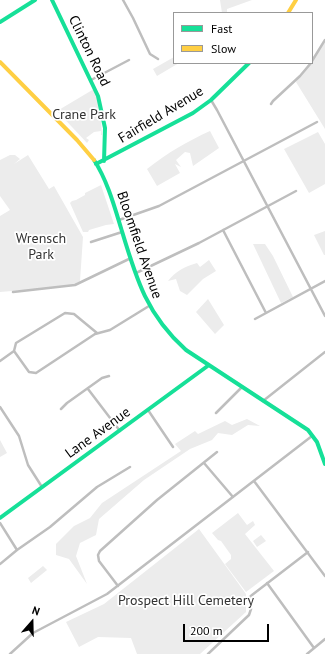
<!DOCTYPE html>
<style>
body{margin:0}
#map{position:relative;width:325px;height:654px;overflow:hidden;background:#fff;font-family:"PT Sans",sans-serif}
canvas{display:block}
.legend{position:absolute;left:173px;top:12px;width:140px;height:52px;box-sizing:border-box;background:#fff;border:1px solid #999;margin:0;padding:5px 7px;list-style:none;font-size:12px;color:#000}
.legend li{display:flex;align-items:center;gap:8px;height:20px}
.legend b{width:20px;border:1px solid #999}
.north{position:absolute;left:12px;top:602px;width:40px;height:40px;-webkit-text-stroke:3px #fff;paint-order:stroke;rotate:20deg;font-size:11px;font-weight:700;line-height:16px;text-align:center;color:#000}
.north::after{content:'';display:block;margin:auto;width:14px;height:18px;background:#000;clip-path:polygon(50% 0,100% 100%,50% 72%,0 100%)}
.scale{position:absolute;left:183px;top:624px;width:86px;height:18px;box-sizing:border-box;border:2px solid #000;border-top:0;padding-left:5px;font-size:12px;line-height:14px;white-space:nowrap;color:#000;-webkit-text-stroke:3px #fff;paint-order:stroke}
</style>
<div id="map">
<canvas width="325" height="654"></canvas>
<ul class="legend">
<li><b style="height:5px;background:#16e098"></b>Fast</li>
<li><b style="height:5px;background:#ffcf43"></b>Slow</li>
</ul>
<div class="north">N</div>
<div class="scale">200 m</div>
</div>
<script>
const g = document.querySelector('canvas').getContext('2d');
g.lineJoin = 'round';
function fill(path, color) { g.fillStyle = color; g.fill(path, 'evenodd'); }
function trace(path, color, width, dash) { g.strokeStyle = color; g.lineWidth = width; g.lineCap = dash ? 'butt' : 'round'; g.setLineDash(dash || []); g.stroke(path); }
function drawText(font, color, halo, rows, align = 'center') {
  g.font = font + ' "PT Sans",sans-serif'; g.lineWidth = 3.5; g.setLineDash([]); g.textBaseline = 'middle'; g.strokeStyle = halo; g.fillStyle = color; for (const [text, x, y, turn = 0] of rows) {
    g.save(); g.translate(x, y); g.rotate((+turn || 0) * Math.PI / 180); g.textAlign = isNaN(turn) ? turn : align; if (halo) g.strokeText(text, 0, 0); g.fillText(text, 0, 0); g.restore();
  }
}
fill(new Path2D(`
 M220,0H252L227,9V13H222Z
 M325,41V129L296,82L309,63H312V59Z
 M174,57V63H179L157,76L153,69Z
 M94,89L100,106L102,135H101V131L94,132L86,138L89,140L87,143L57,111Z
 M210,131L219,148L193,166L190,153L185,152L176,160L181,167L175,164L180,173L157,186L147,169C167,153 188,141 210,131Z
 M318,132L325,144V184L309,193L284,149Z
 M10,155H15L20,159L14,164L28,155L49,189L54,186L83,237L80,281L72,286L0,292V216L10,210L0,196V172L22,207L0,172V160Z
 M101,185L114,224L106,225L89,230L88,232H83L70,203L72,201L76,200L85,195V193Z
 M325,231V255H324L314,235Z
 M253,244H265L273,256L293,297L281,303Z
 M209,260L216,271L203,279L187,295L180,291L176,279L168,281C176,271 184,267 197,263L200,267Z
 M208,299L224,325L215,334L196,312Z
 M247,419L260,426L248,425L232,435L218,433L212,440L190,449L144,480L99,519L96,535L80,543L76,556L87,584L69,559L56,555V544L74,526L90,518L102,503L181,451L175,444L195,431L198,434L225,421L232,425Z
 M0,440L7,453L0,457Z
 M238,513L247,525L253,521L255,525L245,534L274,571L246,592L225,564L231,559V555L221,541L218,540L212,533Z
 M199,529L246,594V612L200,654H137L131,638L98,637L79,647L66,622L104,604Z
 M261,535L266,541L257,547L253,541Z
 M43,566L47,570L31,583L28,578Z`), '#ececec');
trace(new Path2D(`
 M123,0L133,18L150,54L158,59
 M312,61L325,40
 M91,80L129,60
 M211,100L217,110L325,316
 M271,104L273,101L300,76L311,63
 M119,220L159,206L317,122
 M223,230L266,313
 M91,242L122,232
 M136,273L199,243L296,191
 M13,292L75,285L131,258
 M255,319L325,281
 M14,351L29,372L36,373L95,334L110,330L149,306
 M0,361L14,351L16,343L65,313L74,314L97,333
 M88,389L120,431
 M263,401L325,352
 M0,407L19,436L28,465L42,487
 M61,409L67,403L102,378L109,376
 M148,410L173,447
 M216,413L242,387
 M204,463L233,497
 M254,481L325,576
 M0,523L17,550
 M0,564L17,550L50,527L97,487L130,467
 M267,583L314,648
 M118,586L99,561L98,555L100,551L157,500L217,452
 M10,654L33,633L107,594L312,436
 M208,654L249,615L251,609L249,598L252,595L308,552
 M307,654L325,639`), '#bebebe', 2.5);
trace(new Path2D(`
 M52,0L98,96L105,128L104,161
 M0,22L35,0
 M94,160C107,180 114,205 121,228C136,278 146,314 186,350L308,430L317,442L325,464
 M96,164L193,113L211,100L249,63
 M0,518L209,365`), '#16e098', 4);
trace(new Path2D(`
 M288,13L296,0
 M0,62L77,140L94,160`), '#ffcf43', 4);
drawText('14px', '#000', '#fff', [
 ["Clinton Road",89,51,64],
 ["Fairfield Avenue",161,115,-31],
 ["Bloomfield Avenue",139,245,71],
 ["Lane Avenue",98,433,-36]
]);
drawText('14px', '#333', '#fff', [
 ["Crane Park",84,115],
 ["Wrensch",41,239],
 ["Park",41,255],
 ["Prospect Hill Cemetery",186,601]
]);
</script>
